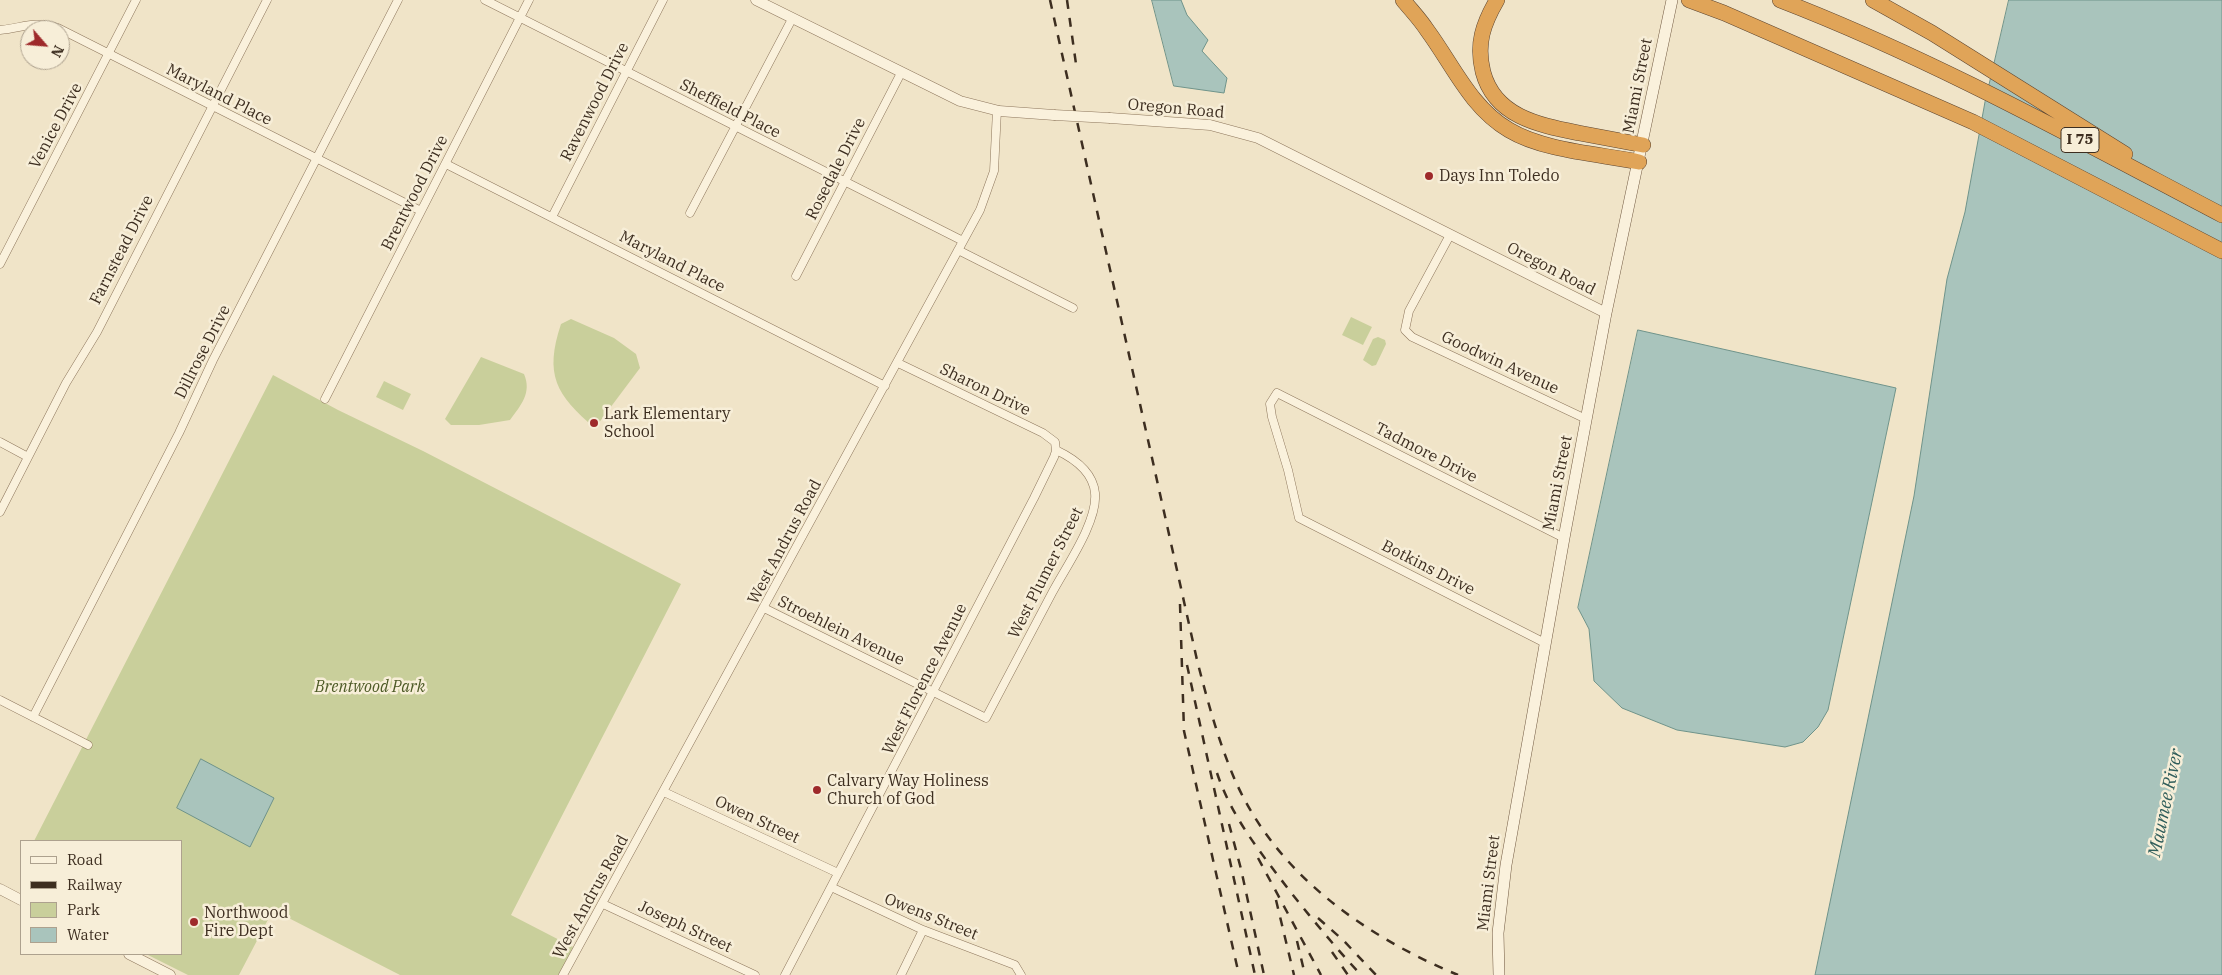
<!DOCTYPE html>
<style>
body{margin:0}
#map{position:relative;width:2222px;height:975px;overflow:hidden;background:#f0e4c8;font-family:"IBM Plex Serif",serif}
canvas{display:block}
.legend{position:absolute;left:20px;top:840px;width:162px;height:115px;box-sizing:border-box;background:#f7eed8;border:1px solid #ada18e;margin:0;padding:6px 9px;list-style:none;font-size:15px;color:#3d2e20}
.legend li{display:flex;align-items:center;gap:10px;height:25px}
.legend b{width:25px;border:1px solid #ada18e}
.north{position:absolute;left:20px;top:20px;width:50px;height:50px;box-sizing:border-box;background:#f7eed8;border:1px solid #ada18e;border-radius:50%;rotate:117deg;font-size:14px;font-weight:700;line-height:20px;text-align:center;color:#3d2e20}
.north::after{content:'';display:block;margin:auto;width:18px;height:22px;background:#9e2a2b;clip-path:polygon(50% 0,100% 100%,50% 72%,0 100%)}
</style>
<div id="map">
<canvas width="2222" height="975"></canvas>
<ul class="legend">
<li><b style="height:6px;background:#faf1dc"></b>Road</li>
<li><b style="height:6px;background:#3d2e20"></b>Railway</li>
<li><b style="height:14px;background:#c9cf9b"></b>Park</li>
<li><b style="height:14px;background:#a9c4bc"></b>Water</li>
</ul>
<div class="north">N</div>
</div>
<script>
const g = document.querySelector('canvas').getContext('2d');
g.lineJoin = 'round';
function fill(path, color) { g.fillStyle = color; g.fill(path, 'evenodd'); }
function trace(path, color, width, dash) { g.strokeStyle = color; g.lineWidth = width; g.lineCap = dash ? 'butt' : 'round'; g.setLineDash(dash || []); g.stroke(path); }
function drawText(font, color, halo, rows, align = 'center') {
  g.font = font + ' "IBM Plex Serif",serif'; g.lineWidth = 5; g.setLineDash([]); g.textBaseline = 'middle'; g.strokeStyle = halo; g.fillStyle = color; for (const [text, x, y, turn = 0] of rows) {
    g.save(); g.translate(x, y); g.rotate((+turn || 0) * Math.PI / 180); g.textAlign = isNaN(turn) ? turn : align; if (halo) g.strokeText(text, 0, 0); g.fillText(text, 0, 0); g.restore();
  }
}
fill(new Path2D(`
 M1351,317L1372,327L1363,345L1342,335Z
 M571,319L614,338L636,354L640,368L595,428C556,395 544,375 561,324Z
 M1378,337L1385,340L1386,344L1376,365L1372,366L1363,360L1373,339Z
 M481,357L524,374C532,393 521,405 510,420L479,425H451L445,419Z
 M273,375L338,410L423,451L681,584L511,915L573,947L559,975H400L273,910L239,975H188L146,954H181V841H34Z
 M384,381L411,394L403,410L376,397Z`), '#c9cf9b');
const water = new Path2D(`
 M1152,0H1181L1187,15L1208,40L1202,51L1227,78L1224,93L1174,86Z
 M2009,0H2222V975H1815L1914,496L1947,279L1965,212L1985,102Z
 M1638,330L1896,388L1828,710L1818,727L1803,742L1785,747L1677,730L1622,708L1594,681L1589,629L1578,608Z
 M201,759L274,798L250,847L177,808Z`);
fill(water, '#a9c4bc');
trace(water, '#6f938a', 1);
const minor = new Path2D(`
 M485,0L963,241
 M0,30C23,28 33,20 58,28L421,211
 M446,164L885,386
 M690,213L792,19
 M552,217L663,0
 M1450,235L1409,311L1405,330L1412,337L1586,419
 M958,250L1073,308
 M0,264L136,0
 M796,276L901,73
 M325,399L529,0
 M0,442L28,457
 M0,512L66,383L97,332L267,0
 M764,608L986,718C1008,677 1030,635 1052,593C1065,568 1098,522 1095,493C1093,472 1073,458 1056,450
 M1545,643L1299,518L1288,470L1272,417L1270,404L1277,393L1564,538
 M0,700L88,745
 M33,717L179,433L213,360L398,0
 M664,792L838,873
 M831,887L923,930L1015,965L1021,975
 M603,904L755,975
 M563,975L980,210L994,171L997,110
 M785,975L1034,498L1054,457L1056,451L1055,442L1043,433L898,363
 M901,975L923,930`);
const tertiary = new Path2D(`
 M756,0L960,101L999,111L1054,115
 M1110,118L1210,125L1258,138L1606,313
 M0,889L21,900
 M129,954L170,975`);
const secondary = new Path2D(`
 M1499,975L1498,933L1506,865L1564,538L1606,313L1672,0`);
const motorway = new Path2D(`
 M1403,0C1411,10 1420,19 1427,30C1453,65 1470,107 1509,130C1544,151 1600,154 1639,162
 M1497,0C1483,24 1476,44 1483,72C1495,117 1539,125 1579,133C1601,137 1622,141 1643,145
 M1689,0L1724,13L1973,122L2222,251
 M1780,0C1933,59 2077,139 2222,215
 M1873,0L1932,33L2125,154`);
trace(minor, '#8d765c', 9);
trace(tertiary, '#8d765c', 11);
trace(secondary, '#6f573f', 12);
trace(motorway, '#5b4430', 16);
trace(minor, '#faf1dc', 8);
trace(tertiary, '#faf1dc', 10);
trace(secondary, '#faf1dc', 11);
trace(motorway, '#e0a458', 15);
trace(new Path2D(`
 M1050,0L1197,660C1207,699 1217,736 1232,773C1272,871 1362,935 1458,975
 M1067,0L1076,64
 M1180,604L1184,731L1239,975
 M1187,665L1255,975
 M1217,773C1232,818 1261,853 1289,890C1312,919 1335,947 1361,975
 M1229,824L1241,869L1264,975
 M1258,858L1321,975
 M1276,900L1294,975
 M1318,918L1343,940L1376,975
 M1297,941L1305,975
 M1332,952L1348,975`), '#3d2e20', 2.5, [9, 9]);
const tertiaryBridge = new Path2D(`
 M1054,115L1110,118`);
trace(tertiaryBridge, '#8d765c', 11, []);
trace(tertiaryBridge, '#faf1dc', 10);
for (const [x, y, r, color] of [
 [1429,176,5,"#9e2a2b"],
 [594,423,5,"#9e2a2b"],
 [817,790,5,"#9e2a2b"],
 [194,922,5,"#9e2a2b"]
]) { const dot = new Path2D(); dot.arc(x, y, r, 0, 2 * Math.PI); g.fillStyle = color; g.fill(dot); trace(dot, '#f7eed8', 2); }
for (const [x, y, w] of [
 [2080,140,38]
]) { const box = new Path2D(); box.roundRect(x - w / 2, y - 12.5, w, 25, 4); g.fillStyle = '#f7eed8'; g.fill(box); trace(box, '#3d2e20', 1); }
drawText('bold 15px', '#3d2e20', null, [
 ["I 75",2080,140]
]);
drawText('16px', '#3d2e20', '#f7eed8', [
 ["Miami Street",1638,86,-79],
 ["Maryland Place",219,95,27],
 ["Ravenwood Drive",595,102,-63],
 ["Sheffield Place",730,109,27],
 ["Oregon Road",1176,109,5],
 ["Venice Drive",56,126,-62],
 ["Rosedale Drive",836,169,-63],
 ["Brentwood Drive",415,193,-63],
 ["Farnstead Drive",122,250,-63],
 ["Maryland Place",672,262,27],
 ["Oregon Road",1551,269,27],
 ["Dillrose Drive",203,352,-63],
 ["Goodwin Avenue",1500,363,25],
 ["Sharon Drive",985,390,26],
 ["Tadmore Drive",1426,453,27],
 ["Miami Street",1558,483,-79],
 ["West Andrus Road",785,542,-62],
 ["Botkins Drive",1428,568,27],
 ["West Plumer Street",1046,573,-63],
 ["Stroehlein Avenue",841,631,26],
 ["West Florence Avenue",925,679,-63],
 ["Owen Street",757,820,25],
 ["Miami Street",1489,883,-83],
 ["West Andrus Road",591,897,-61],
 ["Owens Street",931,917,22],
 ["Joseph Street",685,927,25]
]);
drawText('16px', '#3d2e20', '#f7eed8', [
 ["Days Inn Toledo",1439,176],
 ["Lark Elementary",604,414],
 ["School",604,432],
 ["Calvary Way Holiness",827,781],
 ["Church of God",827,799],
 ["Northwood",204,913],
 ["Fire Dept",204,931]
], 'left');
drawText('italic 16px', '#4d5a26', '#f7eed8', [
 ["Brentwood Park",370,687]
]);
drawText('italic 18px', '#2f5d5a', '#f7eed8', [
 ["Maumee River",2166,803,-78]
]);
</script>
